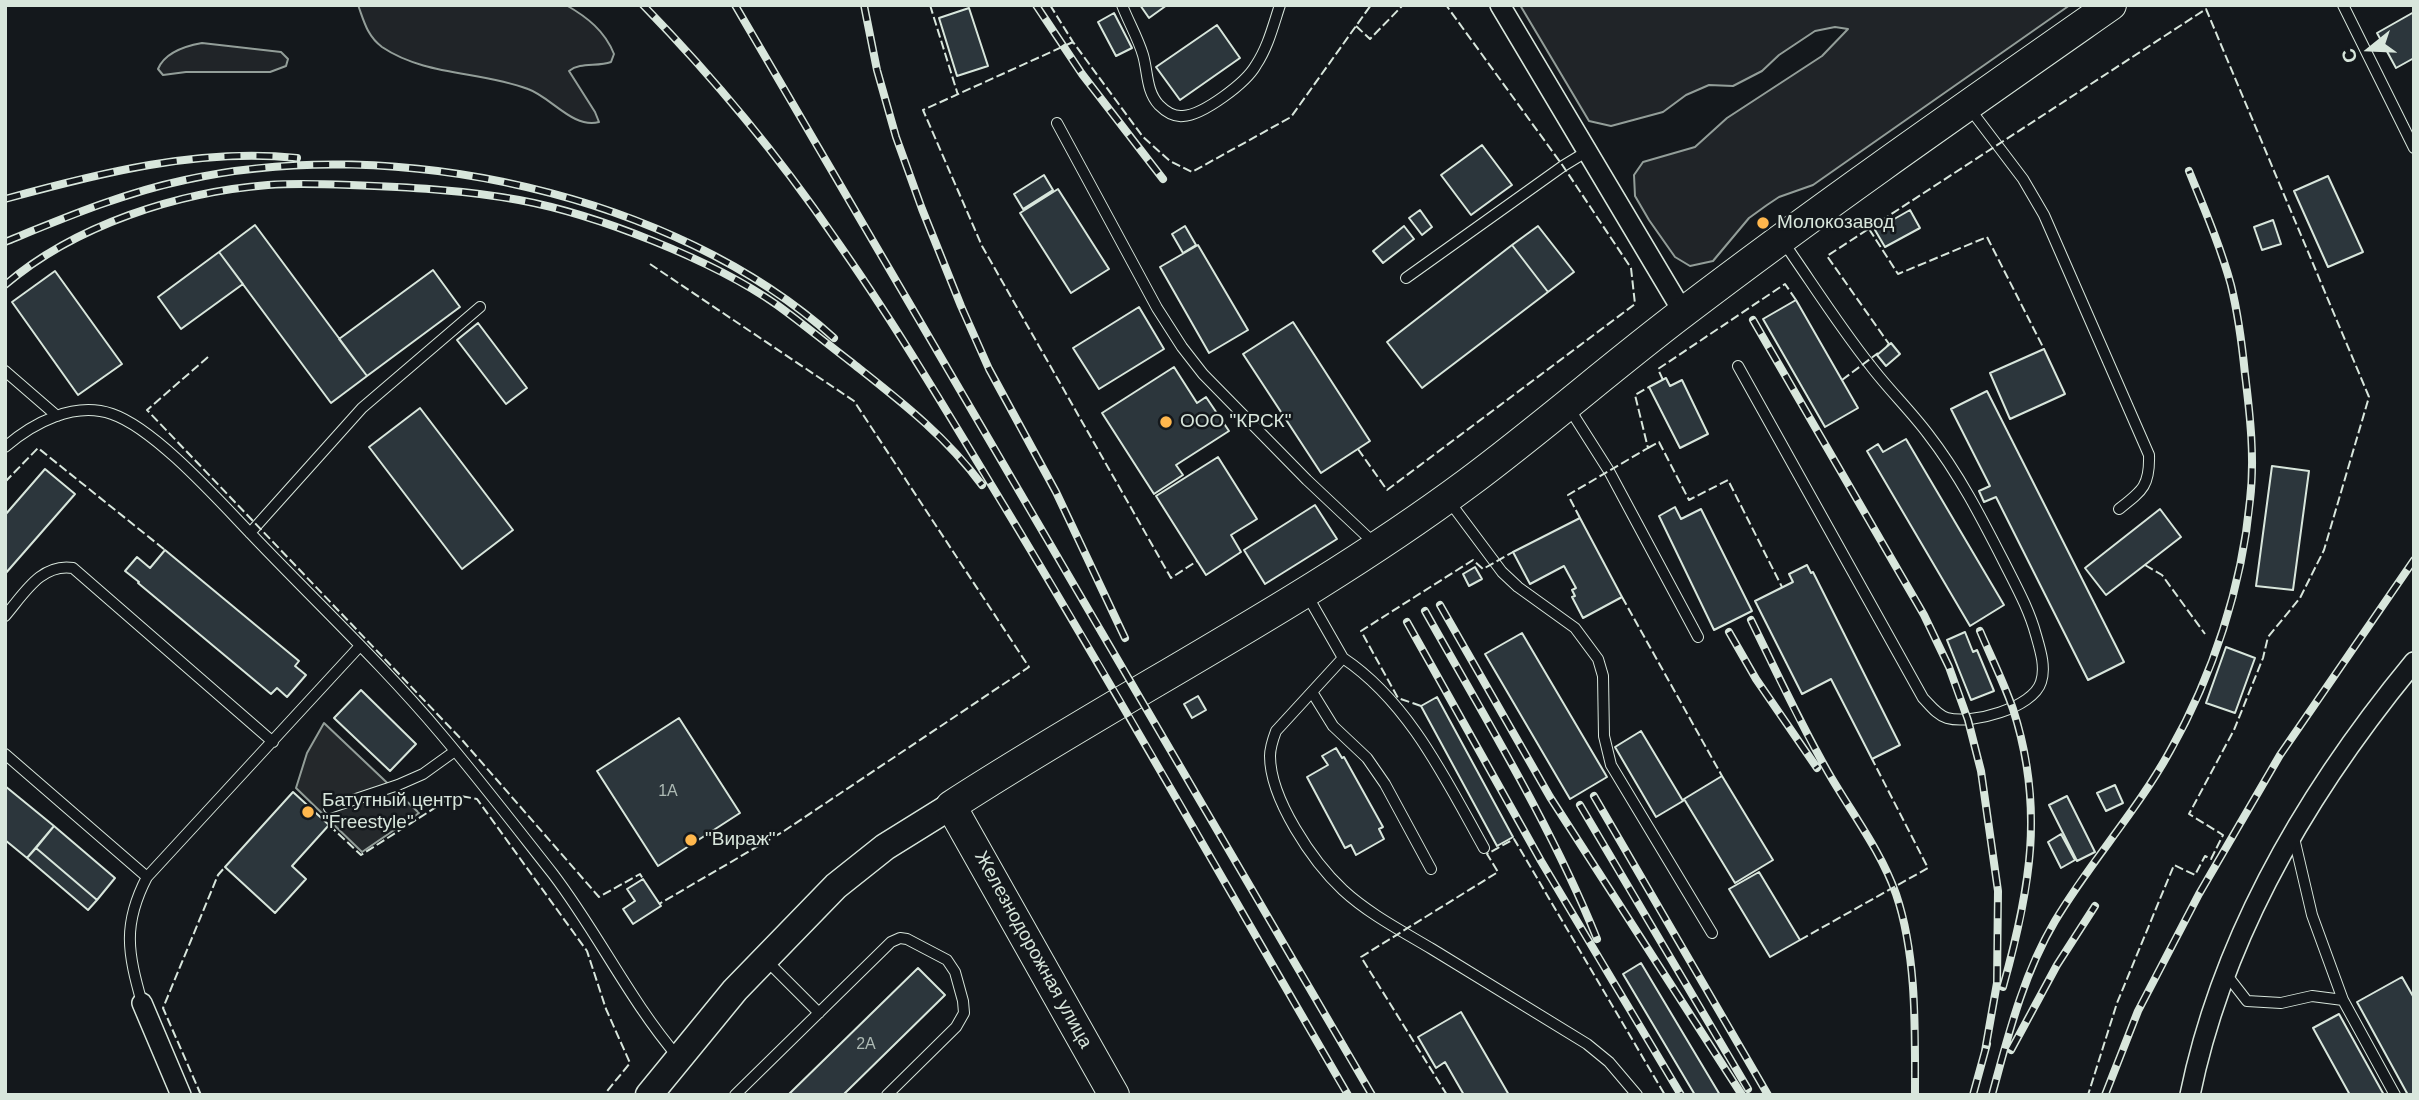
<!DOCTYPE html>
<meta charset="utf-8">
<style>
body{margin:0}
#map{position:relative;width:2419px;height:1100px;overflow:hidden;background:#14181c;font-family:Helvetica,sans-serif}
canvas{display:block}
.frame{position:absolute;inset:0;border:7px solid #d8e6dc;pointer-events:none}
.north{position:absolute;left:2335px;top:14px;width:70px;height:70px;-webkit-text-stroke:5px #14181c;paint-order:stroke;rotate:252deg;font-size:19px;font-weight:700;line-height:28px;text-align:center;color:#d8e6dc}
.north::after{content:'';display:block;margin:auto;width:24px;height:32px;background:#d8e6dc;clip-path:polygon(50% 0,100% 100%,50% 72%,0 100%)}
</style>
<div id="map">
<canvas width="2419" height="1100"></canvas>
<div class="frame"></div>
<div class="north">С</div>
</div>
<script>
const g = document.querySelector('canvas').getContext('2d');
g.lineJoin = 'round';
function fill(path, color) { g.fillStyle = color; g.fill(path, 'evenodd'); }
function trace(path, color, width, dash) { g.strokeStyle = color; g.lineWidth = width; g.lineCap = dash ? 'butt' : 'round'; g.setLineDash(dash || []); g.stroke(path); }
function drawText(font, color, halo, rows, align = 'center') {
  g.font = font + ' Helvetica,sans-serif'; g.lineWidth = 5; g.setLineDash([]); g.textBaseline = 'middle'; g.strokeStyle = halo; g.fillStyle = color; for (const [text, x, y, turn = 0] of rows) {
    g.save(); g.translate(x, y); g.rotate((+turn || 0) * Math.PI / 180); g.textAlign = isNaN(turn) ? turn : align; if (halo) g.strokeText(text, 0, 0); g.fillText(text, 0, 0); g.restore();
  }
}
const green = new Path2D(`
 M358,5H566C587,17 605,31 614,54L611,62C597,67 580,62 569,71L595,112L599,122C573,129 551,97 528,89C480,71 425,76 382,47C367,36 364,21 358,5Z
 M1520,5H2070L1813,185L1779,197L1767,205L1749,218L1713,261L1690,266L1675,257L1649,220L1635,196L1634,175L1643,162L1695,147L1727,118L1822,56L1848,29L1835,27L1815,31L1779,55L1762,71L1733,86L1709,85L1686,95L1663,112L1611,126L1589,121Z
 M202,43L281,52L288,59L286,66L270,72H186L163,75L158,69C165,52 185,46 202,43Z`);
fill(green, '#202428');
trace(green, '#939e99', 2);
const parking = new Path2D(`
 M324,723L419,813L362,852L296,788L307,753Z`);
fill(parking, '#24282b');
trace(parking, '#939e99', 2);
const building = new Path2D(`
 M1140,5H1167L1149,18Z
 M969,8L988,66L957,76L939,18Z
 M2414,12V58L2396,68L2377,33Z
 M1114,13L1132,48L1116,56L1098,22Z
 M1217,25L1240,58L1180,100L1156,67Z
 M1482,145L1512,185L1471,215L1441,175Z
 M1044,175L1053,190L1023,209L1014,194Z
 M2328,176L2363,252L2328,267L2294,191Z
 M1058,189L1109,269L1071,293L1020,213Z
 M1420,210L1432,227L1422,235L1409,218Z
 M1910,210L1920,228L1885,247L1875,230Z
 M2273,220L2281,244L2262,250L2254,227Z
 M255,225L367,376L331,403L219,252Z
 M1185,226L1196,245L1183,253L1172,234Z
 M1404,226L1414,239L1383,263L1373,251Z
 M1538,226L1574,272L1548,292L1512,245Z
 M1198,245L1248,330L1209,353L1160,267Z
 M1512,245L1548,292L1422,388L1387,342Z
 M219,252L243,284L181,329L158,297Z
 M433,270L460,307L367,376L339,339Z
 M55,271L122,364L78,395L12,302Z
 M1796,300L1858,408L1825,427L1763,319Z
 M1139,307L1164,349L1099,389L1073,348Z
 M1293,322L1370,441L1321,473L1243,354Z
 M478,323L527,388L506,404L457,340Z
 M1891,343L1900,354L1886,366L1877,355Z
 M2044,349L2065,394L2010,419L1990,373Z
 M1174,367L1197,403L1206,397L1229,431L1176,465L1183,475L1154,494L1102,413Z
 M1666,378L1670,386L1682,380L1708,434L1680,448L1649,387Z
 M1987,391L2124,662L2088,680L1996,497L1984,502L1979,491L1990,486L1951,409Z
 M420,408L513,530L462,569L369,447Z
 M1906,439L2004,605L1970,626L1867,451L1878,444L1883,452Z
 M1218,457L1257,519L1231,535L1241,552L1206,575L1156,496Z
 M2272,466L2309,471L2293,590L2256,586Z
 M45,469L75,494L5,574V515Z
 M1315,505L1337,539L1265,584L1244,550Z
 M1675,507L1681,519L1701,509L1752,611L1714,630L1659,516Z
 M2160,509L2181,537L2106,595L2085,568Z
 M1580,518L1622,597L1583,618L1572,597L1575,596L1572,590L1576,588L1564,566L1530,584L1513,552Z
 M165,550L299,661L295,666L306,675L287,697L277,688L271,694L138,583L139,582L125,571L137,557L150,568Z
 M1807,565L1811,573L1813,572L1900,745L1872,759L1831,679L1802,694L1755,601L1793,582L1789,574Z
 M1475,567L1482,579L1469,586L1463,574Z
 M1965,632L1973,652L1977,650L1994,691L1971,700L1947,640Z
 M1522,633L1607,777L1570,799L1485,654Z
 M2226,647L2255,658L2235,713L2206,703Z
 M361,690L416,744L390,771L334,718Z
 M1198,696L1206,710L1192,718L1184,704Z
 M1437,697L1513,837L1497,846L1421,706Z
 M679,718L740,813L658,866L597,771Z
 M1641,731L1683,801L1656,817L1615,747Z
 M1336,748L1342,758L1344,757L1383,827L1379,829L1384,839L1356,855L1351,845L1345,848L1307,777L1328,765L1322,756Z
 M1722,776L1773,860L1735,883L1684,799Z
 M2115,785L2123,803L2106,811L2097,793Z
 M5,786L54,826L27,858L5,840Z
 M293,792L329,825L292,866L306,879L275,913L225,867Z
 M2067,796L2095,852L2077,861L2049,805Z
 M54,826L115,878L97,900L36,848Z
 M2061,834L2075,860L2061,868L2048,842Z
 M36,848L97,900L88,910L27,858Z
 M1759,872L1800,940L1770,957L1729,889Z
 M643,879L661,906L633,924L623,909L635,901L627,889Z
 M1641,963L1720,1095H1695L1623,974Z
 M918,968L945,995L843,1095H788Z
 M2402,977L2414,998V1095H2408L2357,1002Z
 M1461,1012L1509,1095H1464L1445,1062L1436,1068L1418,1037Z
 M2339,1014L2384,1095H2350L2313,1028Z`);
fill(building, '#2c363c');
trace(building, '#d8e6dc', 2);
const lane = new Path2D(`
 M1122,5C1128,21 1138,38 1143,55C1148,72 1146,91 1159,105C1165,111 1174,117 1183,116C1203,115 1246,83 1256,65C1268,47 1273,26 1280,5
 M2343,5L2414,148
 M1970,109L2023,179L2044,215L2149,455C2150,486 2142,491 2119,509
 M1057,123L1157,308L1182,347L1203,374L1307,480L1374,543
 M1406,278L1563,166L1586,152
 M1738,366L1923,698C1930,705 1937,715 1947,718C1971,725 2033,708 2041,682C2046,667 2040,649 2036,635C2029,609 2016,586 2004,562C1981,517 1959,474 1928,434C1910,410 1888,389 1870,365C1839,326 1812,283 1784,243
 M5,371L57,416
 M1569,408L1609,471L1698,637
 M5,447C33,423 74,401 112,414C156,429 221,503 255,538C317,603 383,665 441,734C479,779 516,827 553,874C598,933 630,1001 678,1057
 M1449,501L1502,572L1518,587L1575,628L1598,659L1603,676L1604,736L1611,765L1712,933
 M250,533L362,408L480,307
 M1307,595L1343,658L1276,731C1273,739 1270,747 1270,756C1270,799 1313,862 1343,890C1369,914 1402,931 1432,949C1484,981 1536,1013 1587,1044L1609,1062L1637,1095
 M5,616C24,594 41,563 73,568L273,742
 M1343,658C1409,702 1446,780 1484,848
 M1312,692L1333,726L1367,758L1385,784L1431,869
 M5,754L147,877
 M329,808L398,785L423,774L455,751
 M2294,838L2312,915L2343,1000L2395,1095
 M767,961L819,1013
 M2226,974L2247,1001L2281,1003L2312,996L2343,1000
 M142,1003C128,953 122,925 147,877L359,647
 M735,1095L891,942L900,938L907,939L947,960L955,972L963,1001L964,1013L956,1027L887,1095`);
const street = new Path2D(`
 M1500,5L1683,312
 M142,1003L181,1095
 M2190,1095C2223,934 2310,788 2414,662`);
const secondary = new Path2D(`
 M649,1095L735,990L836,886L885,847L951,806`);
const primary = new Path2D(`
 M1114,1095L951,806C1122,695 1305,604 1468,483C1542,428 1611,367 1685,311C1824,205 1968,105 2111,5`);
trace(lane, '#d8e6dc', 12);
trace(street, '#d8e6dc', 22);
trace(secondary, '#d8e6dc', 29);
trace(primary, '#d8e6dc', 32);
trace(lane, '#14181c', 10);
trace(street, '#14181c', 19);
trace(secondary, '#14181c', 26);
trace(primary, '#14181c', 30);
const rail = new Path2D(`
 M643,5C713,77 778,155 834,237C892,319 943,405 995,491C1116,690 1230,893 1348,1095
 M735,5L1372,1095
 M864,5L877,70L896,137L922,209L961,306L989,369L1056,492L1125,638
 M1036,5L1082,74L1163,179
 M5,199C100,173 198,148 297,158
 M5,242C64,218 123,193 185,180C393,133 675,194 834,338
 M5,285C75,225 178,192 268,185C295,183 323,184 350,185C406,187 464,190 519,200C596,214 713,260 777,305C802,323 826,343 851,362C899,400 945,435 982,485
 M1753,320L1924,615L1949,667L1968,720L1981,771L1998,891L1997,983L1985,1051
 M1440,605L1550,797L1742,1095
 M1425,611C1485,718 1551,825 1597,939
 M1751,620C1776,671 1800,723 1828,772C1851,812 1881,851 1896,894C1917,956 1915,1029 1915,1095
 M1407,622L1541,861L1681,1095
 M1980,631C1991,657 2004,683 2013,709C2045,808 2030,890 2003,987
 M1729,632L1756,679L1817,768
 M1594,796L1768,1095
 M1580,805L1748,1089
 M2011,1050L2057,965L2095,906
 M1973,1095L1987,1044
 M1992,1095C2008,1036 2023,975 2055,921C2090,862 2137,811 2170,751C2213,675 2242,586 2250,500C2255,458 2250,415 2245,374C2242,344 2238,314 2231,285C2220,245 2204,208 2189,171
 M2105,1095L2138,1011L2199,894L2280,755L2414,560`);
trace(rail, '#d8e6dc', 8);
trace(rail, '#14181c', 5, [16]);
trace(new Path2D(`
 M930,5L958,95
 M1050,5L1073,42L1143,137L1170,161L1192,172L1291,117L1371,5
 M1356,26L1370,39L1403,5
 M1073,42L923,110L982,246L1171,578L1197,561
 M1869,229L1898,274L1987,237L2044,349
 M650,264L854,401L1029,667L784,831L659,904
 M1887,346L1889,344L1827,256L2206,9L2369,397L2324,550L2300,598L2268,637L2263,658L2234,730L2189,814L2223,835L2211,859L2205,856L2195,875L2174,865L2117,1003L2088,1095
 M208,357L147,410L463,741L599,897L640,874L643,879
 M1663,380L1658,369L1785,284L1796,300
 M1842,380L1878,353
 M1648,448L1659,442L1689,500L1728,480L1782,587
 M1358,449L1387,490L1635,304L1631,268L1563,166L1446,5
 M5,482L38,448L165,550
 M1580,518L1568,495L1648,448L1635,395L1649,387
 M2145,565L2162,575L2205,634
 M1622,597L1722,776
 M1421,706L1398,698L1361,631L1473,560L1483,569L1513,552
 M329,825L361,855L455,795L477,799L587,951L606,1009L630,1063L604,1095
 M1800,940L1928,868L1872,759
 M201,1095L163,1008L218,875L225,867
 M1447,1095L1361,957L1498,872L1487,854L1514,839L1665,1095`), '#d8e6dc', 2, [9, 3.5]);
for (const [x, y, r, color] of [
 [1763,223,7,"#ffb74d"],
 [1166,422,7,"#ffb74d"],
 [308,812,7,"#ffb74d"],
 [691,840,7,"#ffb74d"]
]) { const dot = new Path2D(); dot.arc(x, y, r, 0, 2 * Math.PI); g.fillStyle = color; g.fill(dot); trace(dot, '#14181c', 2.5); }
drawText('16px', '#adbab4', null, [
 ["1А",668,792],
 ["2А",866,1045]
]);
drawText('19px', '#d8e6dc', '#14181c', [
 ["Молокозавод",1777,223],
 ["ООО \"КРСК\"",1180,422],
 ["Батутный центр",322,801],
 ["\"Freestyle\"",322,823],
 ["\"Вираж\"",705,840]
], 'left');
drawText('19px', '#d8e6dc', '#14181c', [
 ["Железнодорожная улица",1033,950,61]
]);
</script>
